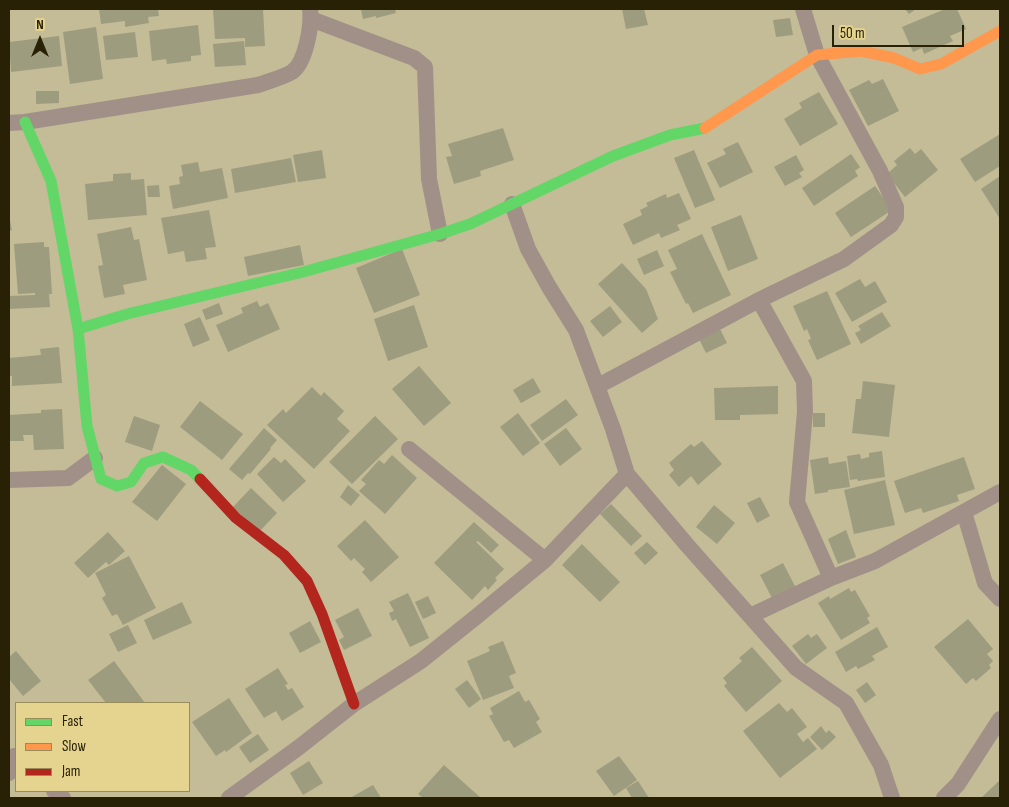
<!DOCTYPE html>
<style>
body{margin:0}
#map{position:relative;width:1009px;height:807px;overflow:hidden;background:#c4bb97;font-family:"Sofia Sans Condensed",sans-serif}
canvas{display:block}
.frame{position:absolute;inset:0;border:10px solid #282105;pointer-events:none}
.legend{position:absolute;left:15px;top:702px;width:175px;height:90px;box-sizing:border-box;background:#e5d390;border:1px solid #998c58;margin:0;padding:6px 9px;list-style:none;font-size:15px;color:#282105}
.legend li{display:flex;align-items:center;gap:10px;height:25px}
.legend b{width:25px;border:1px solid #998c58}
.north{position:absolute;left:15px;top:15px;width:50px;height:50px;-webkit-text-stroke:4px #e5d390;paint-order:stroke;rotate:0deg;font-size:14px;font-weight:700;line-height:20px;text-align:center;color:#282105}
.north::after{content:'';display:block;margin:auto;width:18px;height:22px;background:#282105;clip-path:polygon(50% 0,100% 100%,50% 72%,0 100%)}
.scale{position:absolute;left:832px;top:25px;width:132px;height:22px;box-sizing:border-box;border:2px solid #282105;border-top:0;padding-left:6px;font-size:15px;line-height:18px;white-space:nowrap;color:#282105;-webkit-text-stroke:4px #e5d390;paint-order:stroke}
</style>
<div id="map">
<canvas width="1009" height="807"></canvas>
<div class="frame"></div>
<ul class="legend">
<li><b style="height:6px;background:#63d668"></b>Fast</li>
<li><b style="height:6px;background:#ff974d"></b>Slow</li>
<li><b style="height:6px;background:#b3261e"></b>Jam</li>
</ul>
<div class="north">N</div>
<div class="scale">50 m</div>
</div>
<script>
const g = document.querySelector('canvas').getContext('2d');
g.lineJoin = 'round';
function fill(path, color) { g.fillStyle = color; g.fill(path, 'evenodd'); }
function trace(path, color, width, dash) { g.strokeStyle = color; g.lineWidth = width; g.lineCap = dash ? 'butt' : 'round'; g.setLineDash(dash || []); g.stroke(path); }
fill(new Path2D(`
 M99,9H158L159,16L148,17L149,23L125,27V21L101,24Z
 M213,9H263L265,46L245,47V38L215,39Z
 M361,9H395L396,13L376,18V16L363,19Z
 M622,9H644L648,25L626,29Z
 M905,9H916L909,14Z
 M945,9H957L966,29L950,36L953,41L924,54L922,48L913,52L902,27Z
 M790,18L793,35L776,37L773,20Z
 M198,25L201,55L191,56V61L167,64L166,59L152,61L149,31Z
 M96,27L103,79L70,84L63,32Z
 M135,32L138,57L106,60L103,36Z
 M59,36L62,66L11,72L9,42Z
 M244,41L246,65L215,67L213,44Z
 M883,79L899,111L868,126L849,90L869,80L872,84Z
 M36,91H59V103L36,104Z
 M819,92L838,124L800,146L784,119L802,108L799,103Z
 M503,128L514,160L480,171L481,176L454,184L446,157L452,156L448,144Z
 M1000,134V166L975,182L960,159Z
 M738,142L753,172L720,188L707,163L726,154L723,149Z
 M910,148L915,154L921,149L938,170L905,197L887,174L897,165L894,161Z
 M322,150L326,178L298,182L293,155Z
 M694,150L715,200L695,208L674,158Z
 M851,154L860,167L855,171L858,176L814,206L802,188Z
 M796,155L804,170L799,173L802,177L785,186L774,167Z
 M291,158L296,182L235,193L231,169Z
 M198,162L200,172L222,168L228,198L173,209L169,186L180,184L179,177L183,176L181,165Z
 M131,173V180L144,179L147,215L88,220L85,184L113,181V174Z
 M1000,176V219L981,189Z
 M159,185L160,197H148L147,186Z
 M875,186L892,210L851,237L835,213Z
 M679,193L691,219L677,225L680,230L661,238L659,233L633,245L623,224L642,215L640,210L648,206L646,203L666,194L667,198Z
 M209,210L216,247L205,248L207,259L186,262L184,251L168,254L161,218Z
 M9,215L12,230L9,231Z
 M741,215L758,259L728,271L711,227Z
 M131,227L134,240L139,239L147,280L123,285L125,294L104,298L98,266L103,265L97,234Z
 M702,234L731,295L693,313L688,303L686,304L670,272L677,269L668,250Z
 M44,242V247H49L52,294H49L50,307L9,309V296L35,295V293L18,294L14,244Z
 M300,245L304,265L248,276L244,257Z
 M402,249L420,295L374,313L356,268Z
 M657,250L664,266L644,275L637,259Z
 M622,263L646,289L658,319L642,333L598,284Z
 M860,279L865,287L875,281L887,302L852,322L835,293Z
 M827,291L851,344L817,360L808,340L811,339L807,329L804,331L793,306Z
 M257,301L260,307L268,303L280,329L228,352L216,325L243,313L241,308Z
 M219,303L223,314L206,320L202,310Z
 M414,305L428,347L388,361L374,319Z
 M610,306L622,322L603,337L590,321Z
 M882,312L891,326L861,344L855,333L861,330L858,326Z
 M200,317L210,340L193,347L184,324Z
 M720,329L727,343L706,353L699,339Z
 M59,347L62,383L12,386V376H9V358L41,355L40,349Z
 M419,366L451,403L424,426L392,389Z
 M533,378L541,392L521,403L513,390Z
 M863,381L895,385L889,437L852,433L856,399H861Z
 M778,386V414L740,415V420H715L714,388Z
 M312,387L321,396L324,392L344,411L337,419L350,431L314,469L267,425L283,409L286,413Z
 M566,399L578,415L542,441L530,425Z
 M200,401L243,434L222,460L180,427Z
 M62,409L64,449L34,450L33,435H23L24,441H9V415L41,413V410Z
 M518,413L540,443L523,456L500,427Z
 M813,413H825V427H813Z
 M134,416L160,425L152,451L125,442Z
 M375,416L398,439L352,484L329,462Z
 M264,428L277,440L270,448L271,449L250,474L248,473L242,480L229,469Z
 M566,428L582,449L560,466L544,444Z
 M702,441L722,464L698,485L691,476L679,487L669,475L674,470L669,463L691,444L694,447Z
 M882,451L885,477L858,481L857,479L850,480L847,456L860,454L861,459L869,457V453Z
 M392,455L417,478L385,514L359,491L366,484L361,480L379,460L384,464Z
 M274,457L281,463L285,459L306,481L283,502L257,474Z
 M828,457L829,464L846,461L850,487L828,490V492L815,494L810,460Z
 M964,457L975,489L957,495L959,501L923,513L921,508L905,513L894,481Z
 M162,465L186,484L157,521L132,502Z
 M885,480L895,525L854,534L844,490Z
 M348,485L360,495L351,506L340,497Z
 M251,488L277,513L259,532L233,507Z
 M760,497L770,516L757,523L747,503Z
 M611,504L642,536L631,546L600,514Z
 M714,505L735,523L717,544L696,527Z
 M365,520L399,557L371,582L362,572L365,569L354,558L351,561L337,546Z
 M474,522L499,545L491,553L478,541L476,542L504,569L495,578L497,580L488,590L485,586L472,600L434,563Z
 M846,530L856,557L838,564L828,539Z
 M108,532L125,551L109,565L106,562L88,578L74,563Z
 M647,542L658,553L645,565L634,553Z
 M582,544L620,582L600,602L562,565Z
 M129,556L156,608L123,625L117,614L112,616L102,598L106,595L95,573Z
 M783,563L796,588L773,600L760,575Z
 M849,588L851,592L855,590L870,616L867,618L870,623L841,640L818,603L829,596L830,599Z
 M408,593L429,638L410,647L396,619L392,621L389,613L394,611L389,602Z
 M428,596L436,613L423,619L415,602Z
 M182,602L192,623L153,640L144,620Z
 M358,608L372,636L344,650L339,640L344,637L335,620Z
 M968,619L993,649L987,654L993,661L989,665L991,668L976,681L973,678L966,684L934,647Z
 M310,621L321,642L300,653L289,633Z
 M128,625L137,643L118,652L109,634Z
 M877,627L888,647L872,656L875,660L858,669L856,666L846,672L835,652Z
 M808,634L811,638L817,634L827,648L806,664L792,646Z
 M503,641L516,673L509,676L514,688L483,700L467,661L490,651L488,647Z
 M752,647L782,681L746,712L724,686L727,683L723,678L742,661L739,658Z
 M16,651L41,681L23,696L9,679V657Z
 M114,661L145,703H106L88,680Z
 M278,668L288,684L285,685L288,690L292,688L304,707L282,721L276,711L264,718L245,689Z
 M467,680L481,699L469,708L455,689Z
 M867,682L876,695L865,703L856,690Z
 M519,691L525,702L529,700L540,719L536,722L542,732L514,748L509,740L504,742L489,716L493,714L490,708Z
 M229,698L252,733L226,752L225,750L216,756L192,722Z
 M779,703L787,712L792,708L807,727L797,734L803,742L808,738L817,749L780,778L743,731Z
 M821,726L826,733L829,730L836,737L822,750L810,737Z
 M258,734L269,750L250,763L239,747Z
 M619,756L637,780L614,796L596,771Z
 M309,761L323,783L303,795L290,773Z
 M444,765L481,798H423L418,794Z
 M1000,780V798H981Z
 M638,781L649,798H632L626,788Z
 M373,785L381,798H350Z`), '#9e9c7f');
trace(new Path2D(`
 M311,19L414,58L425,67L429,179L440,234
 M9,123L25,122L258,85C268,81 282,78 292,72C306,62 312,25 310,9
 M512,204L528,249L549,287L576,330L613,429L627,474L687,545L796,668L846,703L881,765L892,798
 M759,300L804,381L805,412L797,502L831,578
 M598,386L759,300L844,259L891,225L896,217V207L880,171L817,55L803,9
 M409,449L545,560
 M9,480L68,478L95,458
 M964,512L985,583L1000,599
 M750,616L831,578L875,561L1000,492
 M9,773L14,756
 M54,791L63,798
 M229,798L298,748L354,704L421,661L476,617L545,560L627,474
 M944,798L958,784L1000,719`), '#a19087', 16);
trace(new Path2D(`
 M25,122L51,181L78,329L87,426L101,479L117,486L131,482L144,463L163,457L191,470L200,479
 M78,329L127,314L303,272L440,234L470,224L613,156L670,135L705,128`), '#63d668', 11);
trace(new Path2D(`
 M705,128L817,55L861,51L894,58L920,69L941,64L1000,31`), '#ff974d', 11);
trace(new Path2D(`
 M200,479L236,518L284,555L307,581L322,614L354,704`), '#b3261e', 11);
</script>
